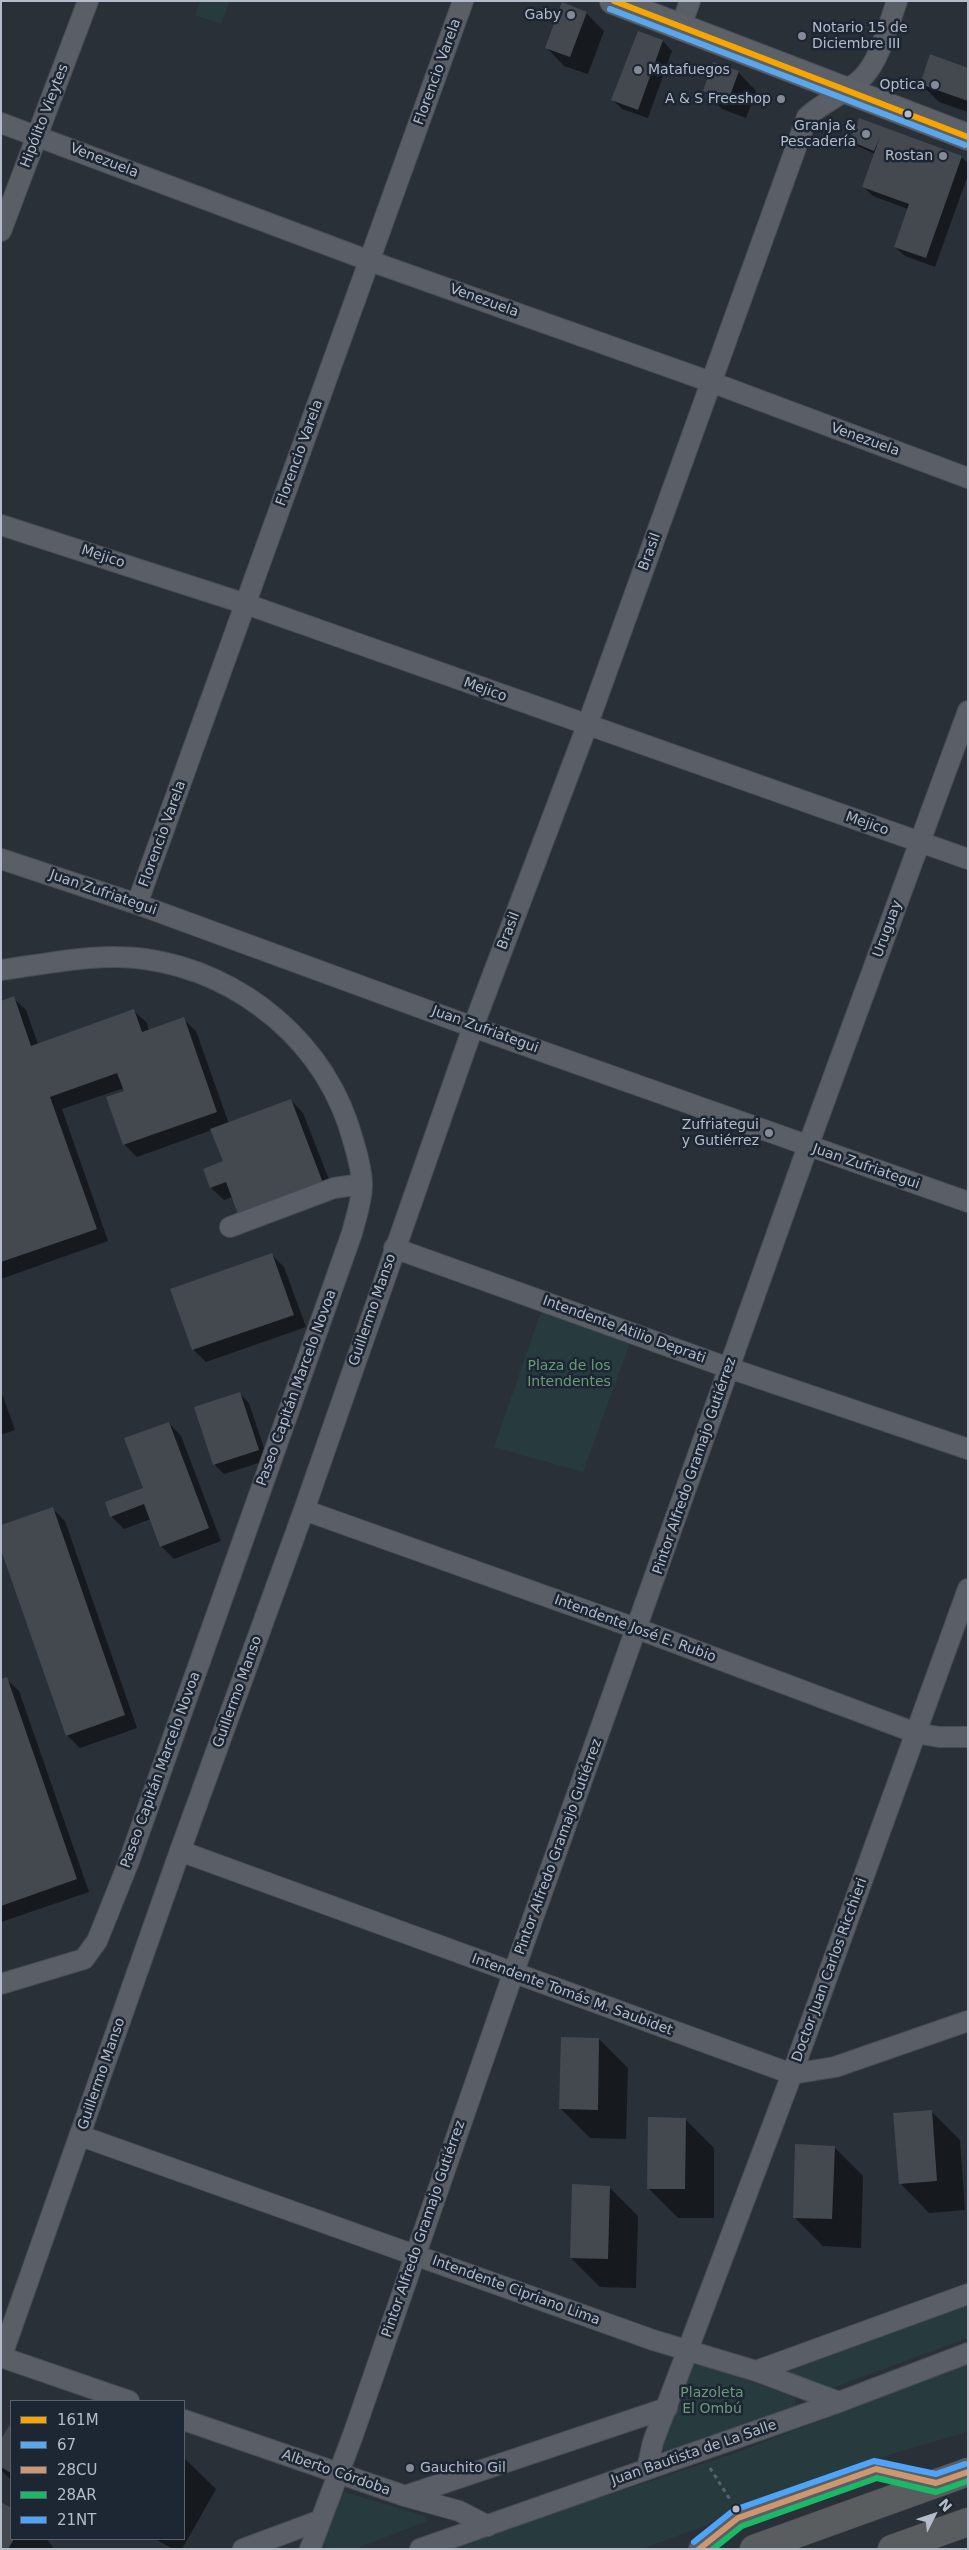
<!DOCTYPE html>
<meta charset="utf-8">
<style>
body{margin:0}
#map{position:relative;width:969px;height:2550px;overflow:hidden;background:#2a3038;font-family:"DejaVu Sans",sans-serif}
canvas{display:block}
.frame{position:absolute;inset:0;border:2px solid #b4bcc9;pointer-events:none}
.legend{position:absolute;left:10px;top:2400px;width:175px;height:140px;box-sizing:border-box;background:#1d2633;border:1px solid #59626f;margin:0;padding:6px 9px;list-style:none;font-size:15px;color:#b4bcc9}
.legend li{display:flex;align-items:center;gap:10px;height:25px}
.legend b{width:25px;border:1px solid #59626f}
.north{position:absolute;left:909px;top:2490px;width:50px;height:50px;-webkit-text-stroke:4px #1d2633;paint-order:stroke;rotate:49deg;font-size:14px;font-weight:700;line-height:20px;text-align:center;color:#b4bcc9}
.north::after{content:'';display:block;margin:auto;width:18px;height:22px;background:#b4bcc9;clip-path:polygon(50% 0,100% 100%,50% 72%,0 100%)}
</style>
<div id="map">
<canvas width="969" height="2550"></canvas>
<div class="frame"></div>
<ul class="legend">
<li><b style="height:6px;background:#f7a600"></b>161M</li>
<li><b style="height:6px;background:#5aa8eb"></b>67</li>
<li><b style="height:6px;background:#cd976f"></b>28CU</li>
<li><b style="height:6px;background:#1ab867"></b>28AR</li>
<li><b style="height:6px;background:#4da4f9"></b>21NT</li>
</ul>
<div class="north">N</div>
</div>
<script>
const g = document.querySelector('canvas').getContext('2d');
g.lineJoin = 'round';
function fill(path, color) { g.fillStyle = color; g.fill(path, 'evenodd'); }
function trace(path, color, width, dash) { g.strokeStyle = color; g.lineWidth = width; g.lineCap = dash ? 'butt' : 'round'; g.setLineDash(dash || []); g.stroke(path); }
function drawText(font, color, halo, rows, align = 'center') {
  g.font = font + ' "DejaVu Sans",sans-serif'; g.lineWidth = 5; g.setLineDash([]); g.textBaseline = 'middle'; g.strokeStyle = halo; g.fillStyle = color; for (const [text, x, y, turn = 0] of rows) {
    g.save(); g.translate(x, y); g.rotate((+turn || 0) * Math.PI / 180); g.textAlign = isNaN(turn) ? turn : align; if (halo) g.strokeText(text, 0, 0); g.fillText(text, 0, 0); g.restore();
  }
}
fill(new Path2D(`
 M201,1H230L221,24L195,15Z
 M542,1309L631,1340L583,1472L494,1447Z
 M968,2303V2338L829,2389L784,2370Z
 M694,2360L795,2398V2408L666,2452L659,2443Z
 M968,2365V2432L898,2452L727,2513L710,2524L642,2549H443L727,2456Z
 M345,2492L424,2516L427,2521L355,2549H322L337,2500Z`), '#273a3e');
fill(new Path2D(`
 M586,13L604,31L588,74L564,66L546,47Z
 M663,41L672,51L648,118L622,109L612,99Z
 M968,69V112L939,102L921,84Z
 M738,72L756,91L746,118L722,109L704,91Z
 M860,119L961,157L968,163V175L935,267L905,256L895,247L908,209L873,196L863,187L875,154L857,146L851,140Z
 M13,998L26,1010L38,1044L134,1011L147,1023L149,1031L183,1019L196,1031L229,1124L291,1100L303,1113L335,1195L233,1197L224,1200L211,1188L204,1169L224,1162L212,1130L137,1157L124,1144V1088L62,1109L108,1241L1,1279V1002Z
 M272,1255L284,1267L306,1327L206,1362L194,1350L172,1290Z
 M1,1391L15,1430L1,1435Z
 M240,1394L249,1403L268,1460L224,1474L215,1465L196,1408Z
 M169,1423L181,1436L221,1541L174,1559L161,1546L151,1519L124,1529L111,1516L144,1489Z
 M53,1509L65,1521L137,1728L80,1748L67,1735Z
 M6,1679L19,1691L89,1892L1,1922V1680Z
 M599,2039L628,2068L626,2139L590,2138L561,2109Z
 M931,2111L960,2140L965,2210L929,2213L900,2183Z
 M685,2119L714,2148V2218H678L649,2189Z
 M834,2147L863,2176L861,2248L823,2246L794,2217Z
 M609,2187L638,2216L636,2288L600,2287L571,2258Z
 M11,2425V2480L1,2470V2442Z
 M184,2458L216,2489L182,2549H173L155,2539H184Z
 M1,2503L11,2509V2539H47L54,2549H1Z`), '#0007');
fill(new Path2D(`
 M562,2L587,12L570,57L545,48Z
 M638,31L663,40L638,110L611,100Z
 M930,54L968,68V101L920,84Z
 M713,62L739,71L728,101L703,91Z
 M859,118L962,156L926,258L894,247L909,204L862,187L880,137L874,151L850,141Z
 M14,996L31,1046L134,1009L142,1032L184,1017L217,1112L123,1145L106,1097L124,1091L117,1073L50,1097L97,1229L1,1262V1001Z
 M291,1099L323,1183L238,1214L226,1182L210,1188L203,1169L223,1161L210,1129Z
 M272,1253L294,1315L192,1350L170,1289Z
 M240,1392L259,1450L213,1465L194,1407Z
 M169,1422L209,1528L160,1547L144,1504L110,1517L105,1502L143,1488L124,1438Z
 M53,1507L125,1715L66,1736L1,1550V1525Z
 M7,1677L77,1879L1,1906V1679Z
 M561,2037L599,2038L598,2110L559,2109Z
 M932,2110L937,2181L899,2184L893,2113Z
 M648,2117L686,2118L685,2189H647Z
 M795,2144L835,2146L832,2219L793,2218Z
 M572,2184L610,2186L608,2259L570,2258Z
 M11,2423V2473L1,2467V2439Z
 M1,2502L11,2508V2539H14L8,2549H1Z`), '#444950');
const minor = new Path2D(`
 M681,26L690,1
 M1,123L370,261L711,382L968,478
 M1,231L88,1
 M1,525L246,604L968,859
 M1,859L137,904L473,1027L968,1202
 M137,904L463,1
 M1,970C48,964 98,952 145,959C243,973 327,1044 353,1140C357,1154 362,1170 362,1185C362,1201 356,1217 352,1233L128,1864L97,1941L84,1959L1,1984
 M230,1227L334,1188L362,1184
 M394,1248L729,1368L968,1449
 M304,1510L638,1629L916,1733L939,1737H968
 M180,1851L792,2074L835,2067L968,2021
 M81,2136L653,2340L756,2371L839,2402
 M1,2357L129,2401
 M1,2358L180,1851L304,1510L473,1027L587,726L807,117C824,101 848,93 864,76C880,59 889,23 897,1
 M756,2371L968,2294
 M184,2420L405,2496L459,2511L488,2526
 M647,2469L653,2442L792,2074L968,1589
 M405,2496L667,2408
 M243,2549L321,2520
 M310,2549L353,2435L513,1974L808,1146L968,711
 M420,2549L839,2402L968,2353
 M699,2549L738,2518L876,2469L936,2483`);
const major = new Path2D(`
 M613,1L968,137`);
const highway = new Path2D(`
 M754,2549L968,2472
 M892,2549L968,2522`);
trace(minor, '#484c53', 22);
trace(major, '#484c55', 28);
trace(highway, '#474c53', 29);
trace(new Path2D(`
 M710,2468L731,2501`), '#5d636a', 3, [4, 4]);
trace(minor, '#5a5e66', 20);
trace(major, '#5c6168', 26);
trace(highway, '#5a5d60', 28);
trace(new Path2D(`
 M614,1L968,137`), '#f7a600', 6);
trace(new Path2D(`
 M610,9L965,145`), '#5aa8eb', 6);
trace(new Path2D(`
 M699,2549L738,2518L876,2469L936,2483L968,2472`), '#cd976f', 6);
trace(new Path2D(`
 M713,2549L742,2526L877,2478L936,2492L968,2481`), '#1ab867', 6);
trace(new Path2D(`
 M694,2542L734,2510L874,2461L936,2474L965,2464`), '#4da4f9', 6);
for (const [x, y, r, color] of [
 [571,15,5,"#848b96"],
 [802,36,5,"#848b96"],
 [638,70,5,"#848b96"],
 [935,85,5,"#848b96"],
 [781,99,5,"#848b96"],
 [908,114,4.5,"#b4bcc9"],
 [866,134,5,"#848b96"],
 [943,156,5,"#848b96"],
 [769,1133,5,"#848b96"],
 [410,2468,5,"#848b96"],
 [736,2509,4.5,"#b4bcc9"]
]) { const dot = new Path2D(); dot.arc(x, y, r, 0, 2 * Math.PI); g.fillStyle = color; g.fill(dot); trace(dot, '#1d2633', 2); }
drawText('14px', '#b4bcc9', '#1d2633', [
 ["Gaby",561,15],
 ["Notario 15 de",812,28,"left"],
 ["Diciembre III",812,44,"left"],
 ["Matafuegos",648,70,"left"],
 ["Optica",925,85],
 ["A & S Freeshop",771,99],
 ["Granja &",856,126],
 ["Pescadería",856,142],
 ["Rostan",933,156],
 ["Zufriategui",759,1125],
 ["y Gutiérrez",759,1141],
 ["Gauchito Gil",420,2468,"left"]
], 'right');
drawText('14px', '#b4bcc9', '#1d2633', [
 ["Florencio Varela",438,72,-70],
 ["Hipólito Vieytes",45,116,-69],
 ["Venezuela",104,161,21],
 ["Venezuela",484,301,20],
 ["Venezuela",865,440,20],
 ["Florencio Varela",300,453,-70],
 ["Brasil",650,552,-70],
 ["Mejico",103,557,18],
 ["Mejico",485,690,20],
 ["Mejico",867,824,19],
 ["Florencio Varela",163,834,-70],
 ["Juan Zufriategui",103,893,19],
 ["Uruguay",888,929,-70],
 ["Brasil",509,931,-69],
 ["Juan Zufriategui",485,1030,20],
 ["Juan Zufriategui",866,1167,19],
 ["Guillermo Manso",373,1310,-71],
 ["Intendente Atilio Deprati",624,1330,20],
 ["Paseo Capitán Marcelo Novoa",297,1388,-70],
 ["Pintor Alfredo Gramajo Gutiérrez",695,1466,-71],
 ["Intendente José E. Rubio",635,1629,20],
 ["Guillermo Manso",238,1692,-70],
 ["Paseo Capitán Marcelo Novoa",161,1770,-70],
 ["Pintor Alfredo Gramajo Gutiérrez",559,1847,-70],
 ["Doctor Juan Carlos Ricchieri",830,1970,-70],
 ["Intendente Tomás M. Saubidet",572,1995,20],
 ["Guillermo Manso",102,2074,-71],
 ["Pintor Alfredo Gramajo Gutiérrez",424,2229,-71],
 ["Intendente Cipriano Lima",516,2291,20],
 ["Juan Bautista de La Salle",694,2453,-19],
 ["Alberto Córdoba",336,2473,19]
]);
drawText('14px', '#6b9a76', '#1d2633', [
 ["Plaza de los",569,1366],
 ["Intendentes",569,1382],
 ["Plazoleta",712,2393],
 ["El Ombú",712,2409]
]);
</script>
